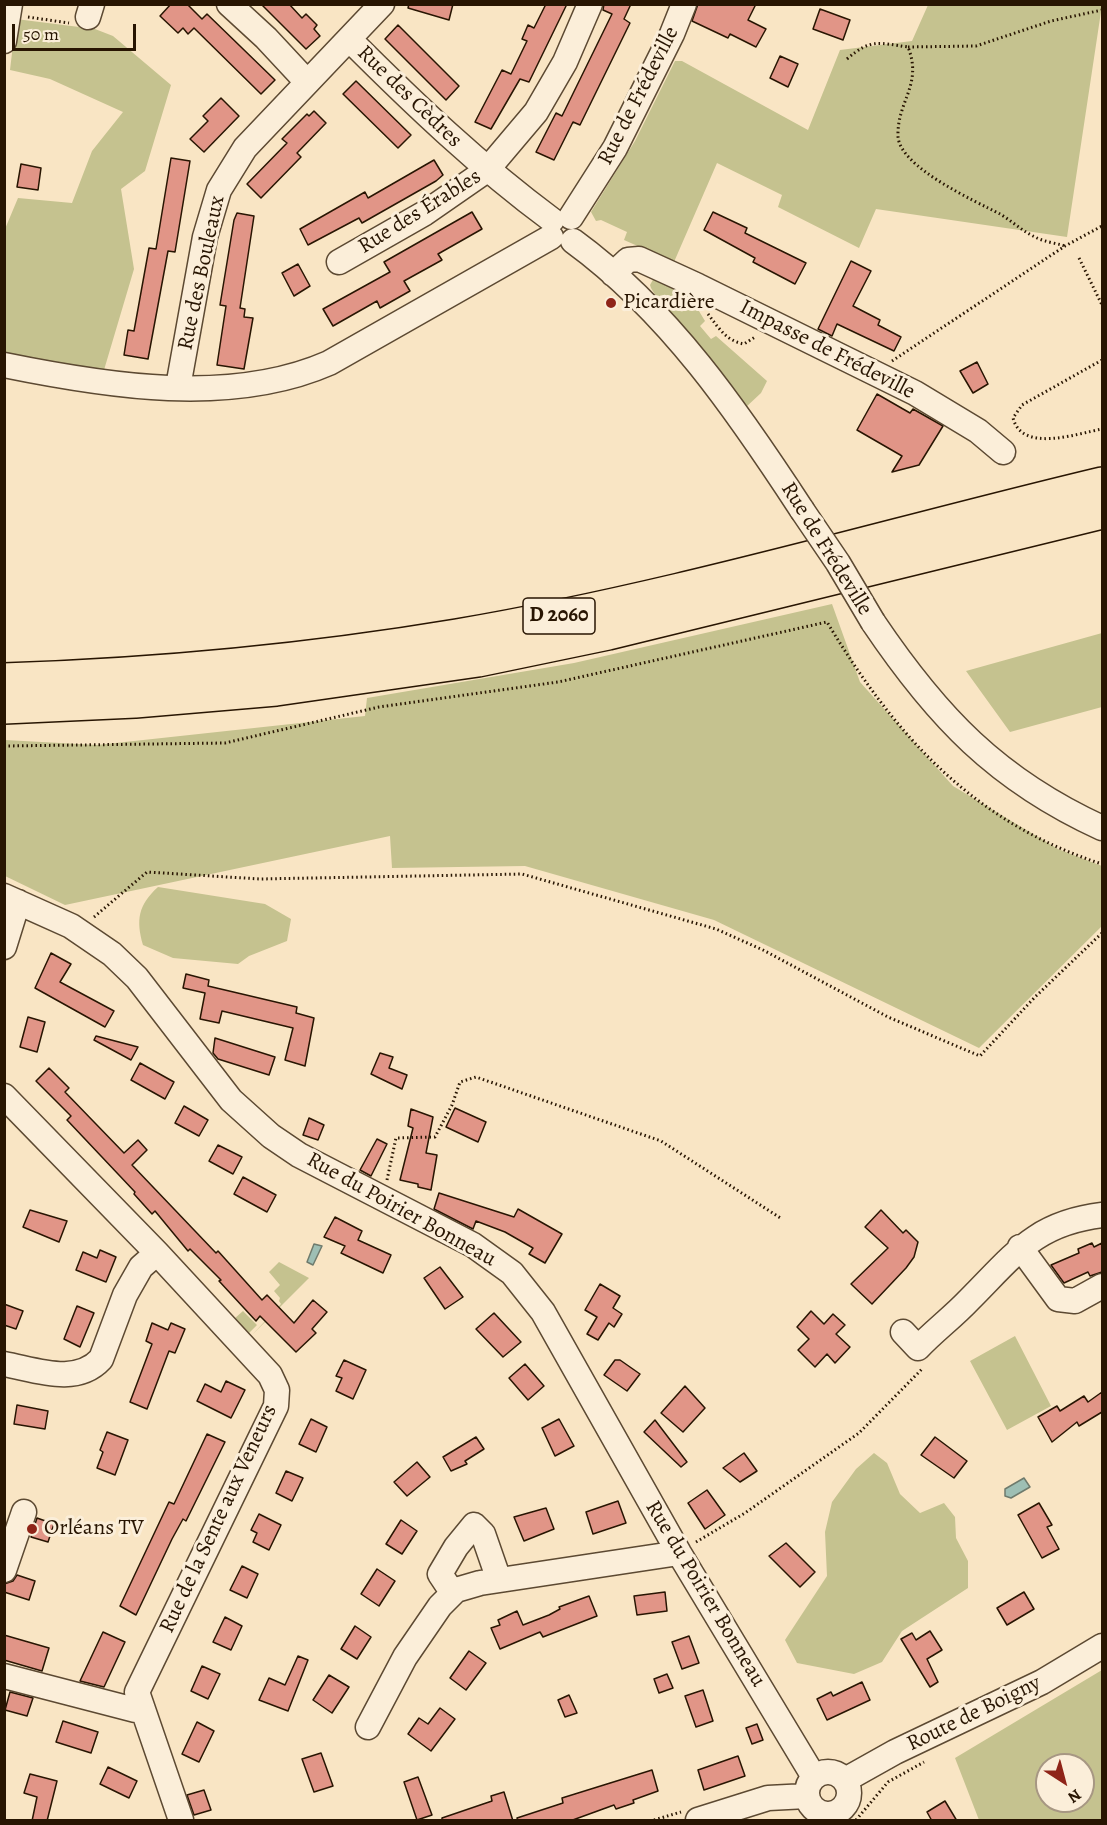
<!DOCTYPE html>
<meta charset="utf-8">
<style>
body{margin:0}
#map{position:relative;width:1107px;height:1825px;overflow:hidden;background:#f9e5c4;font-family:Alegreya,serif}
canvas{display:block}
.frame{position:absolute;inset:0;border:6px solid #281502;pointer-events:none}
.north{position:absolute;left:1035px;top:1753px;width:60px;height:60px;box-sizing:border-box;background:#fbeed9;border:2px solid #a79783;border-radius:50%;rotate:144deg;font-size:16px;font-weight:700;line-height:24px;text-align:center;color:#281502}
.north::after{content:'';display:block;margin:auto;width:21px;height:27px;background:#8f2418;clip-path:polygon(50% 0,100% 100%,50% 72%,0 100%)}
.scale{position:absolute;left:12px;top:24px;width:124px;height:27px;box-sizing:border-box;border:3px solid #281502;border-top:0;padding-left:8px;font-size:18px;line-height:21px;white-space:nowrap;color:#281502;-webkit-text-stroke:4px #fbeed9;paint-order:stroke}
</style>
<div id="map">
<canvas width="1107" height="1825"></canvas>
<div class="frame"></div>
<div class="north">N</div>
<div class="scale">50 m</div>
</div>
<script>
const g = document.querySelector('canvas').getContext('2d');
g.lineJoin = 'round';
function fill(path, color) { g.fillStyle = color; g.fill(path, 'evenodd'); }
function trace(path, color, width, dash) { g.strokeStyle = color; g.lineWidth = width; g.lineCap = dash ? 'butt' : 'round'; g.setLineDash(dash || []); g.stroke(path); }
function drawText(font, color, halo, rows, align = 'center') {
  g.font = font + ' Alegreya,serif'; g.lineWidth = 6; g.setLineDash([]); g.textBaseline = 'middle'; g.strokeStyle = halo; g.fillStyle = color; for (const [text, x, y, turn = 0] of rows) {
    g.save(); g.translate(x, y); g.rotate((+turn || 0) * Math.PI / 180); g.textAlign = isNaN(turn) ? turn : align; if (halo) g.strokeText(text, 0, 0); g.fillText(text, 0, 0); g.restore();
  }
}
fill(new Path2D(`
 M928,5H1102L1067,237L876,209L859,248L778,207L782,195L717,163L674,262L624,240L627,232L601,220L596,221L591,212L635,141L675,61H682L808,130L840,50L912,41Z
 M16,19L95,29L113,36L171,85L145,171L121,189L134,269L104,370L5,354V229L18,198L72,203L92,151L123,112L50,79L10,70Z
 M655,276L688,293L705,321L700,326L711,339L716,336L767,381L761,393L745,408L672,323L651,288L650,285Z
 M832,604L860,682L953,786L1058,849L1102,866V926L979,1048L714,920L525,866L392,868L390,836L65,905L5,876V740L97,745L365,716L367,698L574,663Z
 M1102,633V707L1010,732L966,671Z
 M158,887L265,904L291,919L287,941L249,956L238,964L173,958L143,945C136,920 138,905 158,887Z
 M279,1262L309,1278L252,1335L281,1304L279,1301L280,1298L274,1291L280,1285L269,1272Z
 M243,1311L257,1325L248,1334L234,1319Z
 M1015,1336L1051,1406L1007,1430L970,1361Z
 M874,1453L887,1463L900,1494L920,1513L944,1503L955,1517L956,1538L968,1561V1588L902,1631L882,1662L854,1674L797,1663L785,1640L827,1576L825,1532L832,1502L856,1469Z
 M1102,1670V1820H979L955,1758ZM1047,1765H1083V1801H1047Z`), '#c5c28f');
const water = new Path2D(`
 M314,1244L322,1246L313,1265L307,1262Z
 M1024,1478L1030,1487L1011,1498L1005,1496V1489Z`);
fill(water, '#9ebfb4');
trace(water, '#6f7b6d', 1.5);
const building = new Path2D(`
 M171,4H187L202,19L207,14L275,80L261,94L194,28L188,34L183,28L178,33L160,16Z
 M261,4H289L302,18L306,14L317,25L314,29L320,36L306,49Z
 M409,4H453L449,20L408,8Z
 M546,4H567L529,82L520,79L491,129L475,122L502,70L511,74L527,41L522,39L528,25L534,28Z
 M604,4H631L624,19L630,23L580,125L573,122L554,160L536,152L556,113L562,116L612,14L603,10Z
 M698,4H756L748,20L766,29L756,47L730,34L728,38L692,21Z
 M820,9L850,20L843,40L813,29Z
 M398,25L459,86L446,100L385,39Z
 M780,56L798,64L788,87L770,78Z
 M356,81L411,135L398,148L343,94Z
 M221,98L239,116L204,152L190,139L208,121L203,116Z
 M314,111L326,123L297,153L301,157L261,198L247,184L287,143L282,139L307,114L309,116Z
 M171,158L190,161L175,252L168,251L148,359L124,355L128,330L134,331L149,248L156,249Z
 M434,160L443,175L436,181L362,223L359,218L308,245L300,229L365,192L368,198Z
 M21,164L41,168L38,190L17,187Z
 M472,212L482,229L438,254L442,260L404,281L410,291L380,308L377,301L333,326L323,309L390,272L384,262Z
 M713,212L747,228L745,233L806,263L795,284L753,262L755,258L704,230Z
 M237,213L254,216L240,308L245,309L244,317L253,318L244,369L217,365L226,306L220,305L234,220Z
 M851,261L871,271L853,306L880,320L878,325L901,337L894,351L837,324L832,336L818,329Z
 M298,264L310,286L294,296L282,273Z
 M977,362L988,384L973,393L960,371Z
 M877,394L910,413L913,409L943,426L919,465L892,472L902,456L857,430Z
 M51,953L71,964L60,982L114,1011L105,1027L35,988Z
 M186,974L209,980L208,986L297,1007L296,1013L314,1018L305,1066L285,1060L293,1028L222,1011L219,1023L200,1019L205,993L183,988Z
 M28,1017L45,1022L37,1052L20,1047Z
 M96,1036L138,1047L131,1060L94,1040Z
 M215,1038L275,1057L269,1075L218,1059L213,1053Z
 M380,1053L393,1057L389,1068L407,1075L402,1089L371,1074Z
 M140,1063L174,1082L165,1099L131,1080Z
 M49,1068L69,1088L65,1092L124,1153L138,1140L147,1150L132,1165L216,1253L218,1251L262,1300L267,1295L294,1323L313,1300L327,1312L312,1329L316,1333L296,1352L260,1316L256,1321L219,1281L221,1280L190,1249L188,1251L155,1211L152,1214L134,1194L135,1192L67,1120L71,1116L36,1081Z
 M184,1106L208,1120L199,1136L175,1123Z
 M455,1108L486,1122L478,1142L446,1127Z
 M411,1109L433,1117L426,1153L437,1155L431,1190L418,1187V1184L400,1180L413,1128L408,1126Z
 M309,1118L324,1125L318,1140L303,1135Z
 M377,1139L387,1144L371,1176L360,1170Z
 M218,1145L242,1157L233,1174L209,1161Z
 M243,1177L276,1195L267,1212L234,1194Z
 M439,1193L514,1217L518,1209L562,1234L545,1263L529,1254L533,1248L505,1232L476,1221L473,1229L434,1209Z
 M30,1210L67,1221L59,1242L23,1227Z
 M881,1210L903,1233L906,1230L918,1242L914,1257L906,1268L872,1304L851,1284L888,1248L865,1227Z
 M335,1217L362,1231L358,1240L391,1255L383,1273L341,1253L345,1246L324,1237Z
 M1092,1243L1094,1247L1102,1243V1272L1090,1276L1088,1272L1064,1283L1051,1265L1079,1253L1078,1249Z
 M100,1250L116,1257L106,1282L76,1270L83,1252L97,1258Z
 M440,1267L463,1297L445,1309L424,1278Z
 M600,1284L620,1296L613,1308L622,1314L614,1327L609,1323L598,1340L587,1334L597,1317L585,1310Z
 M4,1304L23,1311L16,1329L4,1325Z
 M77,1306L94,1313L80,1347L64,1339Z
 M811,1311L824,1324L833,1314L845,1325L836,1334L850,1347L835,1363L827,1354L815,1367L798,1350L809,1339L797,1327Z
 M494,1313L521,1342L503,1357L476,1329Z
 M152,1323L168,1330L171,1323L185,1329L175,1353L169,1351L147,1409L130,1402L152,1344L146,1341Z
 M344,1360L366,1370L353,1399L336,1391L342,1378L336,1376Z
 M615,1360H620L640,1374L627,1391L604,1375Z
 M525,1364L544,1386L528,1400L509,1378Z
 M226,1381L245,1390L231,1418L197,1401L205,1384L221,1392Z
 M685,1386L705,1408L683,1432L661,1413Z
 M1102,1392V1412L1079,1426L1077,1422L1052,1442L1038,1417L1057,1406L1060,1411L1084,1396L1088,1402Z
 M17,1405L48,1411L45,1429L14,1424Z
 M311,1419L327,1427L316,1452L299,1444Z
 M559,1419L574,1446L555,1456L542,1428Z
 M655,1420L687,1462L681,1467L644,1432Z
 M107,1432L128,1440L115,1475L97,1468L103,1452L100,1450Z
 M207,1434L225,1442L186,1521L183,1519L172,1539L136,1615L120,1606L169,1502L174,1504Z
 M476,1437L484,1449L465,1461L467,1464L451,1471L443,1457Z
 M935,1437L967,1461L954,1478L921,1455Z
 M744,1453L757,1471L740,1482L723,1468Z
 M417,1462L430,1477L407,1496L394,1482Z
 M286,1471L303,1478L292,1501L276,1493Z
 M707,1490L725,1515L705,1529L688,1503Z
 M618,1501L626,1523L593,1534L586,1512Z
 M1039,1503L1052,1525L1047,1527L1059,1549L1042,1558L1018,1515Z
 M546,1508L554,1529L524,1541L514,1517Z
 M259,1514L281,1525L269,1550L253,1542L257,1533L251,1530Z
 M37,1518L54,1524L48,1542L31,1537Z
 M401,1520L417,1531L402,1554L386,1544Z
 M786,1543L815,1572L800,1587L769,1556Z
 M242,1566L258,1574L247,1598L230,1590Z
 M377,1569L395,1581L379,1606L361,1594Z
 M17,1575L35,1581L29,1600L4,1592V1584L13,1581Z
 M665,1592L667,1611L637,1615L634,1596Z
 M1024,1592L1034,1609L1007,1625L997,1608Z
 M589,1596L597,1616L543,1637L540,1632L500,1649L491,1628L500,1625L498,1620L517,1611L523,1625L549,1615L560,1609L559,1607Z
 M225,1617L242,1626L231,1650L213,1642Z
 M355,1626L371,1637L357,1659L341,1649Z
 M930,1631L942,1650L927,1659L938,1682L930,1687L901,1639L912,1633L916,1640Z
 M103,1632L125,1642L104,1687L80,1681Z
 M4,1635L49,1648L42,1671L4,1660Z
 M689,1636L699,1663L682,1669L672,1642Z
 M469,1651L486,1663L466,1690L450,1678Z
 M298,1656L308,1660L288,1711L259,1700L269,1678L285,1685Z
 M202,1666L220,1674L208,1699L191,1691Z
 M667,1674L673,1688L659,1693L654,1679Z
 M329,1675L349,1687L332,1713L313,1700Z
 M862,1682L870,1700L827,1720L817,1699L831,1692L833,1696Z
 M703,1690L713,1721L696,1727L685,1696Z
 M10,1692L33,1698L27,1716L5,1710Z
 M569,1695L577,1713L565,1717L558,1700Z
 M440,1708L455,1719L431,1751L408,1734L419,1718L428,1724Z
 M63,1721L98,1732L91,1753L56,1742Z
 M197,1722L214,1731L199,1762L182,1754Z
 M757,1724L763,1740L752,1744L746,1728Z
 M321,1753L333,1786L314,1792L302,1759Z
 M738,1756L745,1776L704,1790L698,1770Z
 M108,1767L137,1781L129,1798L100,1784Z
 M652,1770L658,1791L633,1800L634,1803L616,1809L614,1805L570,1821H518L517,1818L563,1803L562,1798Z
 M30,1774L57,1781L47,1821H32L37,1797L24,1793Z
 M418,1777L432,1815L417,1820L404,1782Z
 M204,1790L211,1810L194,1815L187,1795Z
 M504,1792L513,1821H442V1818L492,1801L491,1796Z
 M945,1801L957,1821H932L927,1812Z`);
fill(building, '#e19587');
trace(building, '#281502', 1.5);
const minor = new Path2D(`
 M229,4L266,38L307,82
 M88,17L92,4
 M350,40C414,104 479,166 552,220
 M4,41L10,4
 M571,217L615,148L672,34L684,4
 M573,241C669,311 738,412 802,510
 M339,262L425,213L487,170L536,112L565,62L590,4
 M613,274L628,260L639,259L698,286L915,393L978,431L1003,452
 M4,365C107,386 231,406 329,363L551,237
 M178,387L205,237L219,190L245,148L382,4
 M873,622C937,717 997,780 1102,828
 M4,896L71,926L112,954L137,978L231,1100L271,1136L299,1155L473,1245L512,1273L543,1312L679,1553L814,1777
 M4,947L18,902
 M4,1096L157,1253L270,1375L277,1390L276,1406L137,1692L181,1820
 M1020,1247L1058,1299L1075,1301L1102,1286
 M903,1332L918,1348C934,1331 953,1317 969,1300C1014,1255 1035,1223 1102,1215
 M4,1364C37,1370 76,1386 101,1359L125,1295L141,1267L157,1253
 M4,1570L24,1512
 M452,1592L440,1574L456,1547L474,1525L483,1534L499,1580
 M4,1676L135,1710L141,1708
 M368,1727L405,1657L440,1606L456,1590L480,1583L679,1553
 M807 1793a21 21 0 1 1 42 0a21 21 0 1 1-42 0Z
 M845,1780L895,1752L1042,1682L1102,1646
 M698,1820L768,1798L807,1796`);
const highway = new Path2D(`
 M4,680C157,675 307,661 457,636C675,599 888,535 1102,484
 M4,707L135,701L276,689L478,660L608,633L1102,512`);
trace(minor, '#5c4932', 27);
trace(highway, '#281502', 36);
trace(new Path2D(`
 M28,17L69,23
 M908,47L976,46L1051,21L1102,10
 M847,59C871,38 879,43 908,47C923,85 897,101 898,136C899,167 975,201 1000,214C1012,221 1022,231 1035,237C1044,242 1056,243 1065,246
 M1079,258L1102,305
 M708,314C718,327 726,341 744,344L755,337
 M1102,360L1022,405L1013,418C1022,453 1076,434 1102,429
 M892,361L1065,246L1102,226
 M4,746L225,743L379,707L558,682L827,622C895,735 972,822 1102,864
 M94,917L147,872L260,879L522,874L716,929L763,950L888,1017L980,1056L1035,997L1102,933
 M387,1180L396,1138L435,1137L452,1105L460,1082L476,1077L661,1141L782,1219
 M696,1542L745,1513L859,1433L923,1368
 M654,1820L681,1812
 M856,1820L888,1782L924,1762`), '#281502', 3, [1.5, 3]);
trace(minor, '#fbeed9', 24);
trace(highway, '#f9e5c4', 33);
const minorBridge = new Path2D(`
 M802,510L838,563L873,622`);
trace(minorBridge, '#5c4932', 27, []);
trace(minorBridge, '#fbeed9', 24);
for (const [x, y, r, color] of [
 [611,303,6,"#8f2418"],
 [32,1529,6,"#8f2418"]
]) { const dot = new Path2D(); dot.arc(x, y, r, 0, 2 * Math.PI); g.fillStyle = color; g.fill(dot); trace(dot, '#fbeed9', 2); }
for (const [x, y, w] of [
 [559,616,72]
]) { const box = new Path2D(); box.roundRect(x - w / 2, y - 18, w, 36, 4.5); g.fillStyle = '#fbeed9'; g.fill(box); trace(box, '#281502', 1.5); }
drawText('bold 21px', '#281502', null, [
 ["D 2060",559,616]
]);
drawText('22px', '#281502', '#fbeed9', [
 ["Rue de Frédeville",639,96,-63],
 ["Rue des Cèdres",409,97,44],
 ["Rue des Érables",420,212,-32],
 ["Rue des Bouleaux",202,273,-78],
 ["Impasse de Frédeville",827,350,27],
 ["Rue de Frédeville",826,549,58],
 ["Rue du Poirier Bonneau",401,1210,29],
 ["Rue de la Sente aux Veneurs",219,1519,-65],
 ["Rue du Poirier Bonneau",705,1594,59],
 ["Route de Boigny",974,1714,-26]
]);
drawText('22px', '#281502', '#fbeed9', [
 ["Picardière",623,303],
 ["Orléans TV",44,1529]
], 'left');
</script>
